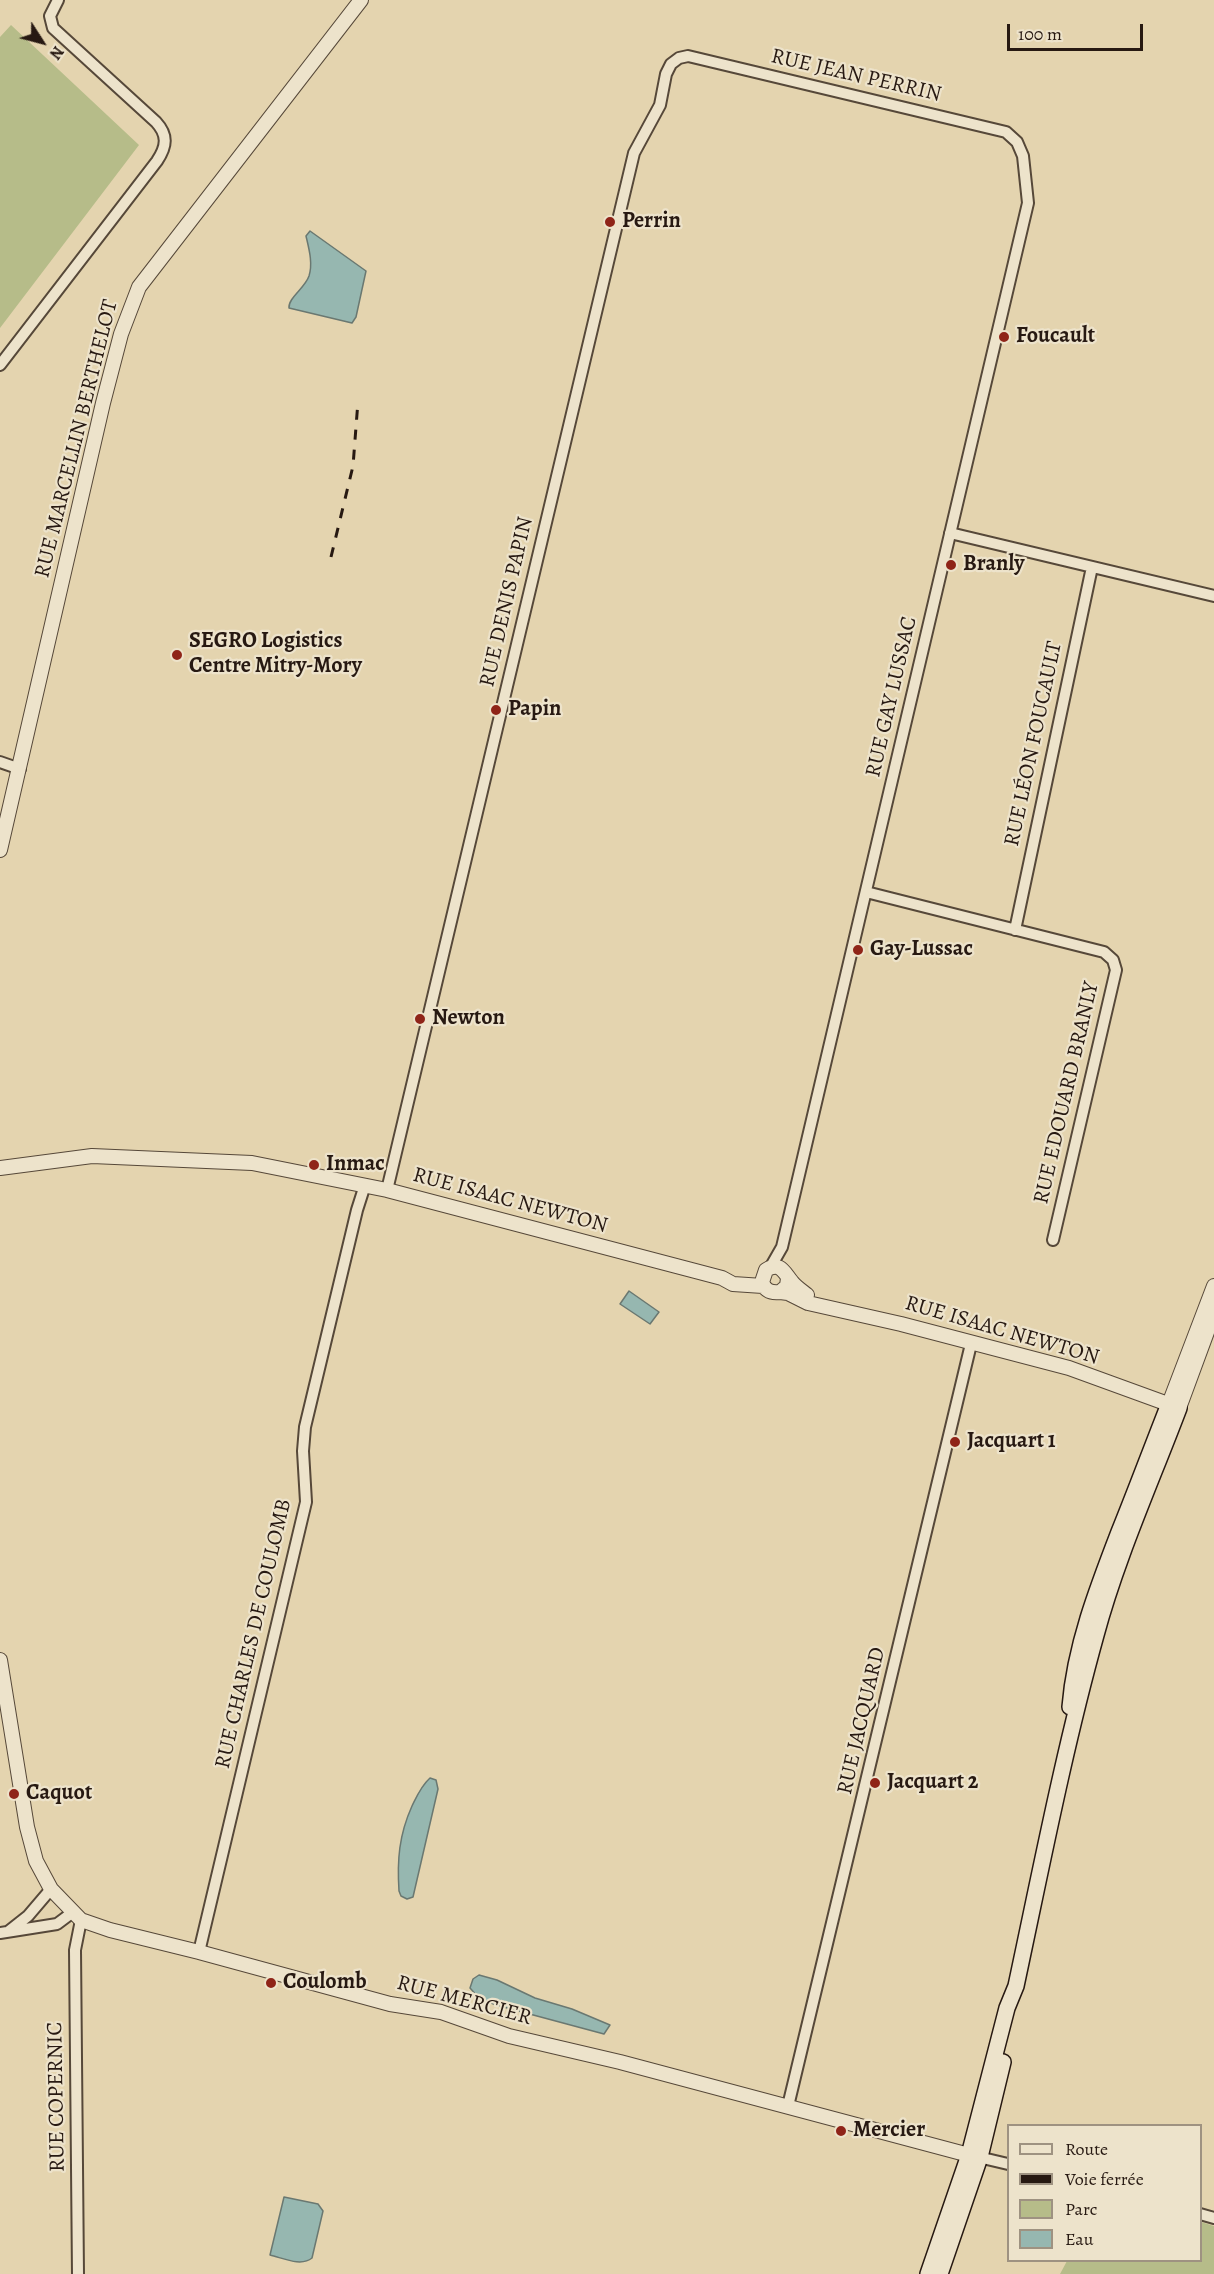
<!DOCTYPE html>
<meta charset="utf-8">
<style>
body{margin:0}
#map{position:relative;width:1214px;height:2274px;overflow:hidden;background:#e4d4af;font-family:Alegreya,serif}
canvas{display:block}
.legend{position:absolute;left:1007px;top:2124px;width:195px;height:138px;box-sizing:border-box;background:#ede3cb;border:2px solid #9e9281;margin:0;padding:8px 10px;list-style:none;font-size:18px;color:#271912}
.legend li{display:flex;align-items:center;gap:12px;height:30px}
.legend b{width:30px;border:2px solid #9e9281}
.north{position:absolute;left:12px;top:12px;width:60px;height:60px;-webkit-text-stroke:4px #ede3cb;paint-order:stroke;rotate:126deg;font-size:16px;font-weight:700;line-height:24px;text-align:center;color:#271912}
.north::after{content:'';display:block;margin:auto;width:21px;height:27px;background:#271912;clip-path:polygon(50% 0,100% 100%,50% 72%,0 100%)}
.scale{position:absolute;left:1007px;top:24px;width:136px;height:27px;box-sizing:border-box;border:3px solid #271912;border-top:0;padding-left:8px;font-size:18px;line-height:21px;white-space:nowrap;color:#271912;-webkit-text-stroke:4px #ede3cb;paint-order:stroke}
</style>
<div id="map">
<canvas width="1214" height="2274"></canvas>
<ul class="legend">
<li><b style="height:8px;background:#ede3cb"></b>Route</li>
<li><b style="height:8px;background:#271912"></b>Voie ferrée</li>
<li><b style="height:16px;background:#b6bc89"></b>Parc</li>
<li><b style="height:16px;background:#96b7b0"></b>Eau</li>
</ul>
<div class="north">N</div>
<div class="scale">100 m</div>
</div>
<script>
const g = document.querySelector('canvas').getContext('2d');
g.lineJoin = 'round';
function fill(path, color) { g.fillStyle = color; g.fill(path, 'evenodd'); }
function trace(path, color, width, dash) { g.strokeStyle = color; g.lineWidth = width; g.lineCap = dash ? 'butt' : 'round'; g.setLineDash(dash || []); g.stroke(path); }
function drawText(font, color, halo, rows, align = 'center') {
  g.font = font + ' Alegreya,serif'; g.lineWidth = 4.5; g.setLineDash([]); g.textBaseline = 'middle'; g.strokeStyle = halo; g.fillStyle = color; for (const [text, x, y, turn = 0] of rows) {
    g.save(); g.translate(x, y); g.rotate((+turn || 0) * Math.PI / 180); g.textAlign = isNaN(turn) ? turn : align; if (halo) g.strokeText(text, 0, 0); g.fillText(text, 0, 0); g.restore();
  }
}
fill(new Path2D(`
 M11,25L139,145L0,328V37Z
 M1201,2222L1214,2226V2274H1060L1067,2261L1200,2260Z`), '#b6bc89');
const water = new Path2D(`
 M310,231L366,271L356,317L352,323L289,308C288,298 305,288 309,276C313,263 309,249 306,236Z
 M629,1291L659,1312L650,1324L620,1304Z
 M430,1778L436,1780L438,1789L413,1897L407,1899L401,1896L399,1891C397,1860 399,1835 412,1806C417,1796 421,1786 430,1778Z
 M479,1975L497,1980L535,1998L572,2009L610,2025L604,2034L496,2005L479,1998L470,1988L473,1979Z
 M284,2197L318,2204L323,2211L312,2258C301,2267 283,2258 270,2255Z`);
fill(water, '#96b7b0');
trace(water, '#6a7871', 1.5);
const minor = new Path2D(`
 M0,365L157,161C167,146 168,135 156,122L53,28L50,16L58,0
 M950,533L1214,596
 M0,762L20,769
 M866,892L1104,952L1113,960L1116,970L1053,1240
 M1015,930L1092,567
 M387,1190L634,153L660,105L666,74L671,64L679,58L688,56L1006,132L1017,142L1023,156L1028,203L782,1247L770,1268
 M9,1931L28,1916L51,1889
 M0,1933L57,1924L73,1912
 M199,1952L306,1502L303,1451L305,1427L357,1210L365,1185
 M788,2106L971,1344
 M974,2156L1008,2164
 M1200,2214L1214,2218
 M78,2274L75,1950L81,1920`);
const tertiary = new Path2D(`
 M0,850L103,403L121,334L139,287L361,0
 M0,1168L92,1156L252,1163L387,1190L722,1278L733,1284L763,1286
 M788,1278L787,1286L780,1292C771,1293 765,1291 762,1282L766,1270C781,1261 784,1273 792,1282C796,1287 802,1291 807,1295
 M780,1292L788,1293L808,1303L901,1324L1069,1368L1179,1408L1214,1313
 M1169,1404L1214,1286
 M0,1660L27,1827L36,1861L51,1889L81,1920L110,1930L199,1952L390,2004L441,2012L509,2036L620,2062L969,2155`);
const secondary = new Path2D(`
 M1070,1707C1075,1646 1097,1589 1119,1532C1136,1490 1152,1447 1169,1404
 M928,2274L969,2155L1007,2008L1016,1986C1041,1869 1064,1750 1096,1635C1116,1560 1151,1482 1179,1408
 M940,2274L980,2157L1003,2062`);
trace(minor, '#564839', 14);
trace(tertiary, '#564839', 16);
trace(secondary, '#271912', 18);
trace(minor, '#ede3cb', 10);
trace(tertiary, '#ede3cb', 14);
trace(secondary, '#ede3cb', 15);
trace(new Path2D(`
 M331,557L353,466L358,401`), '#271912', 3, [10, 10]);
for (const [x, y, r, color] of [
 [610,222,6,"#8f2418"],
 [1004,337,6,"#8f2418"],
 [951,565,6,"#8f2418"],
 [177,655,6,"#8f2418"],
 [496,710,6,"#8f2418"],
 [858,950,6,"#8f2418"],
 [420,1019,6,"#8f2418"],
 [314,1165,6,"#8f2418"],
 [955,1442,6,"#8f2418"],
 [875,1783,6,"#8f2418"],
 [14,1794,6,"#8f2418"],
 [271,1983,6,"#8f2418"],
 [841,2131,6,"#8f2418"]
]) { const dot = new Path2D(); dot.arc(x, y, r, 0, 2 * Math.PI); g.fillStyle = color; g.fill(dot); trace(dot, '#ede3cb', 2); }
drawText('22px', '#271912', '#ede3cb', [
 ["RUE JEAN PERRIN",856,76,13],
 ["RUE MARCELLIN BERTHELOT",77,439,-76],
 ["RUE DENIS PAPIN",507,602,-77],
 ["RUE GAY LUSSAC",892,697,-77],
 ["RUE LÉON FOUCAULT",1034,744,-78],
 ["RUE EDOUARD BRANLY",1067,1093,-77],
 ["RUE ISAAC NEWTON",510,1201,15],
 ["RUE ISAAC NEWTON",1002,1331,16],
 ["RUE CHARLES DE COULOMB",254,1634,-77],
 ["RUE JACQUARD",862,1721,-77],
 ["RUE MERCIER",464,2001,15],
 ["RUE COPERNIC",57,2097,-91]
]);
drawText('bold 22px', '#271912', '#ede3cb', [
 ["Perrin",622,222],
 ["Foucault",1016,337],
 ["Branly",963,565],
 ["SEGRO Logistics",189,642],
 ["Centre Mitry-Mory",189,667],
 ["Papin",508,710],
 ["Gay-Lussac",870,950],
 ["Newton",432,1019],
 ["Inmac",326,1165],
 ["Jacquart 1",967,1442],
 ["Jacquart 2",887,1783],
 ["Caquot",26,1794],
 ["Coulomb",283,1983],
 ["Mercier",853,2131]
], 'left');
</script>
